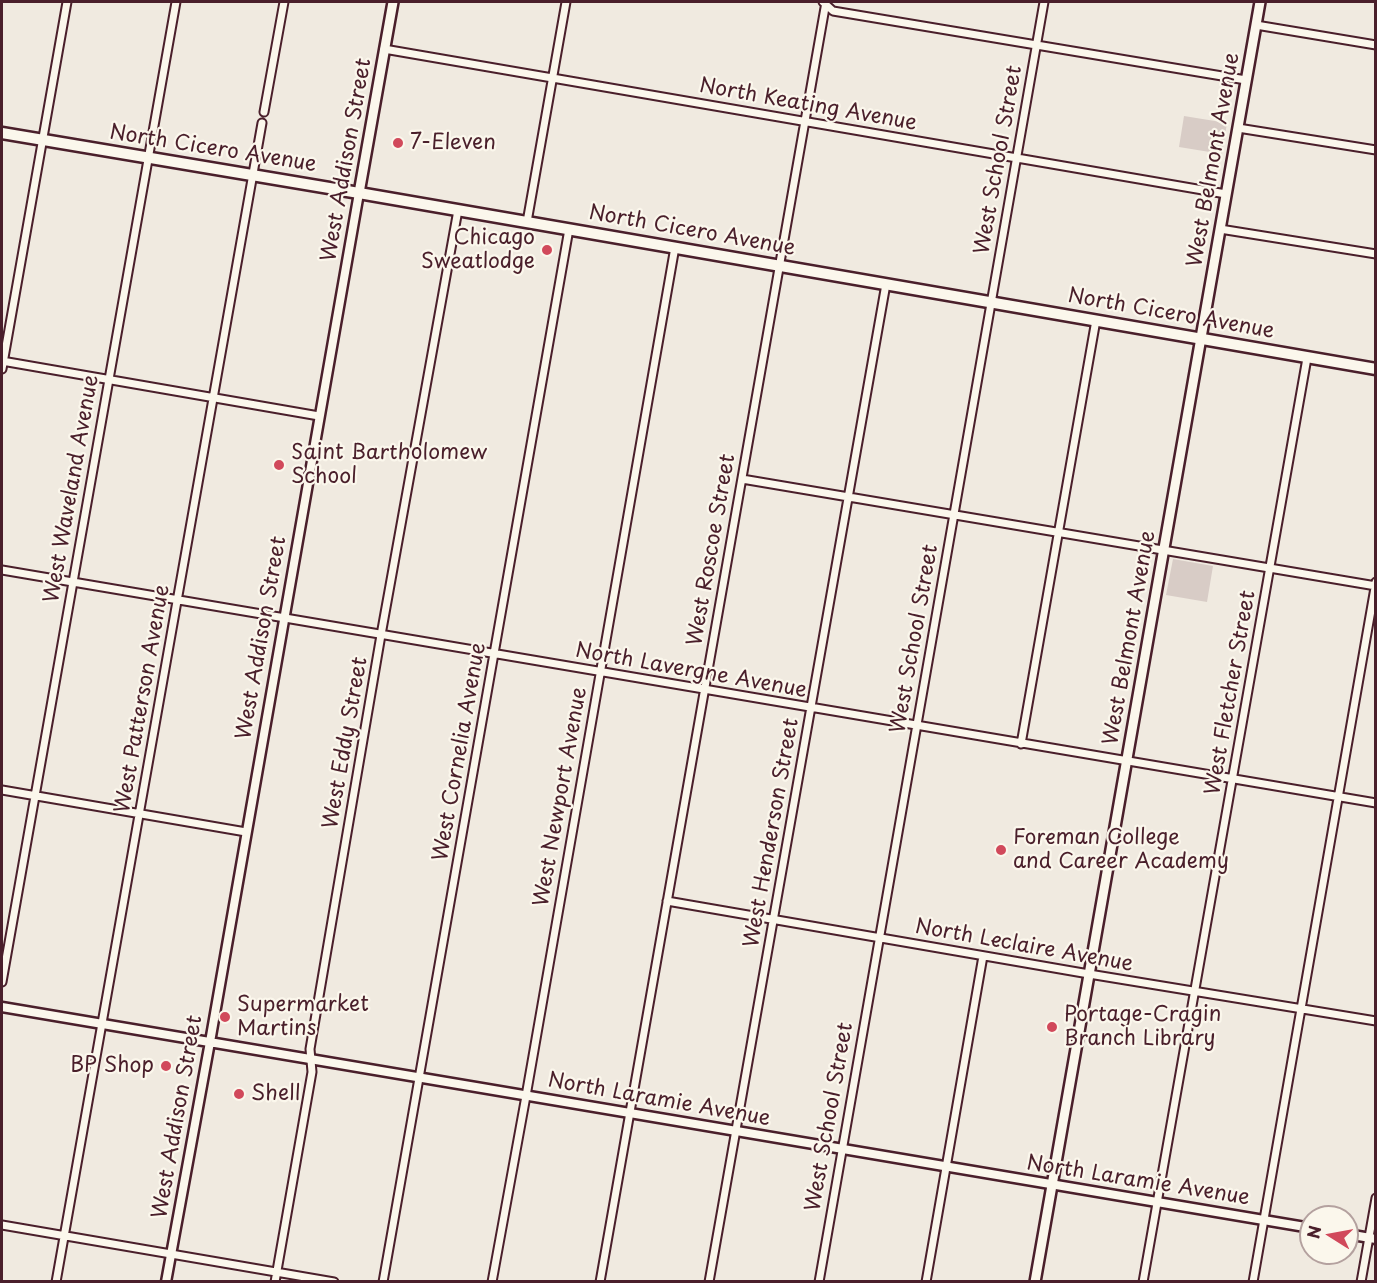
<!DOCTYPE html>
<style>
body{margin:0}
#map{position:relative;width:1377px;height:1283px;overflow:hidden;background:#f0eae0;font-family:"Playpen Sans",sans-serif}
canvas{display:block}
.frame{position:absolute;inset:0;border:3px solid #4a1f2b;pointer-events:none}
.north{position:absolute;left:1299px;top:1205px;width:60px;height:60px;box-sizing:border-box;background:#fbf7ec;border:2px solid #b4a19f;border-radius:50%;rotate:281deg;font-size:16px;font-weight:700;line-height:24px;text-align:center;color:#4a1f2b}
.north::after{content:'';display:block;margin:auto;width:21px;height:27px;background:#d1495b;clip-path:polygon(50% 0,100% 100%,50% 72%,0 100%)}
</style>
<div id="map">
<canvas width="1377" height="1283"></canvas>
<div class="frame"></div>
<div class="north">N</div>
</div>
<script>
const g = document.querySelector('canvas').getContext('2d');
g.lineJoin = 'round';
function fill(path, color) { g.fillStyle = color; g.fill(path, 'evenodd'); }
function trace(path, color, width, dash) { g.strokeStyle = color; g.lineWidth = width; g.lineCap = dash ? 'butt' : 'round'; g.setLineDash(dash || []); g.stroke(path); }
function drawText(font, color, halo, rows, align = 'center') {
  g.font = font + ' "Playpen Sans",sans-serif'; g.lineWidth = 4.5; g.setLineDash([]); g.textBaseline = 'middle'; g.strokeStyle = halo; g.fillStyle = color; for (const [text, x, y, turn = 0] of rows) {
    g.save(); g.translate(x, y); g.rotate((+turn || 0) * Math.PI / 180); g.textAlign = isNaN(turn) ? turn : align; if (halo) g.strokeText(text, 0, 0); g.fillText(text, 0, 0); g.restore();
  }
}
fill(new Path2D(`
 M1184,116L1227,123L1222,154L1179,147Z
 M1173,559L1213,566L1207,602L1166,595Z`), '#d8ccc6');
const minor = new Path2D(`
 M823,2L833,11L1246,80
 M1256,25L1376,45
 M384,49L1226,194
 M264,112L284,2
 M1238,128L1376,150
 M527,222L566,2
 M1220,229L1376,254
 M2,361L319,416
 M2,369L67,2
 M742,479L1376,586
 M2,570L1376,803
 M1021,744L1096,320
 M2,790L246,832
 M667,901L1089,974L1376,1021
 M2,982L176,2
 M2,1225L334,1282
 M56,1282L262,123
 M275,1282L312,1072L310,1049L381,635L458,210
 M383,1282L569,229
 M492,1282L526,1096L675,247
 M600,1282L826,2
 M709,1282L886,284
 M819,1282L1044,2
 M926,1282L983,956
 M1143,1282L1307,358
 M1253,1282L1376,582
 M1361,1282L1376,1198`);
const tertiary = new Path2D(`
 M2,1007L1311,1228
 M1347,1234L1376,1239
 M166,1282L210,1042L359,193`);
const secondary = new Path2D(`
 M359,193L393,2
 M1035,1282L1260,2`);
const primary = new Path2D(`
 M2,133L359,193L1376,369`);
trace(minor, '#4a1f2b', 11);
trace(tertiary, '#4a1f2b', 13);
trace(secondary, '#4a1f2b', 14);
trace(primary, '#4a1f2b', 15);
trace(minor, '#fbf7ec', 7);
trace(tertiary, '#fbf7ec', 8);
trace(secondary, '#fbf7ec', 9);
trace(primary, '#fbf7ec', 10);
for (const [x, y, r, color] of [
 [398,143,6,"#d1495b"],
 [547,250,6,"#d1495b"],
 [279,465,6,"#d1495b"],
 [1001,850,6,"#d1495b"],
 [225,1017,6,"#d1495b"],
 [1052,1027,6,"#d1495b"],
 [166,1066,6,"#d1495b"],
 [239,1094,6,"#d1495b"]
]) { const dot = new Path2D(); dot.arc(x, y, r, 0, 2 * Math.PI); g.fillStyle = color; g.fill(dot); trace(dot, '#fbf7ec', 2); }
drawText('21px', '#4a1f2b', '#fbf7ec', [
 ["North Keating Avenue",808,105,10],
 ["North Cicero Avenue",213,149,9],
 ["West Addison Street",347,160,-80],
 ["West School Street",999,160,-80],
 ["West Belmont Avenue",1214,160,-80],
 ["North Cicero Avenue",692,231,10],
 ["North Cicero Avenue",1171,314,10],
 ["West Waveland Avenue",72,489,-80],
 ["West Roscoe Street",712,550,-80],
 ["West Addison Street",262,638,-80],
 ["West Belmont Avenue",1130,638,-80],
 ["West School Street",915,639,-80],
 ["North Lavergne Avenue",691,671,10],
 ["West Fletcher Street",1231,693,-80],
 ["West Patterson Avenue",143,699,-80],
 ["West Eddy Street",346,743,-80],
 ["West Cornelia Avenue",460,752,-80],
 ["West Newport Avenue",561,797,-80],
 ["West Henderson Street",772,833,-80],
 ["North Leclaire Avenue",1024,946,10],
 ["North Laramie Avenue",659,1100,10],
 ["West Addison Street",178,1117,-80],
 ["West School Street",830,1117,-80],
 ["North Laramie Avenue",1138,1181,9]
]);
drawText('21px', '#4a1f2b', '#fbf7ec', [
 ["7-Eleven",410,143],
 ["Chicago",535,238,"right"],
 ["Sweatlodge",535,262,"right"],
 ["Saint Bartholomew",291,453],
 ["School",291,477],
 ["Foreman College",1013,838],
 ["and Career Academy",1013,862],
 ["Supermarket",237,1005],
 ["Martins",237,1029],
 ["Portage-Cragin",1064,1015],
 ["Branch Library",1064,1039],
 ["BP Shop",154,1066,"right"],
 ["Shell",251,1094]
], 'left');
</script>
